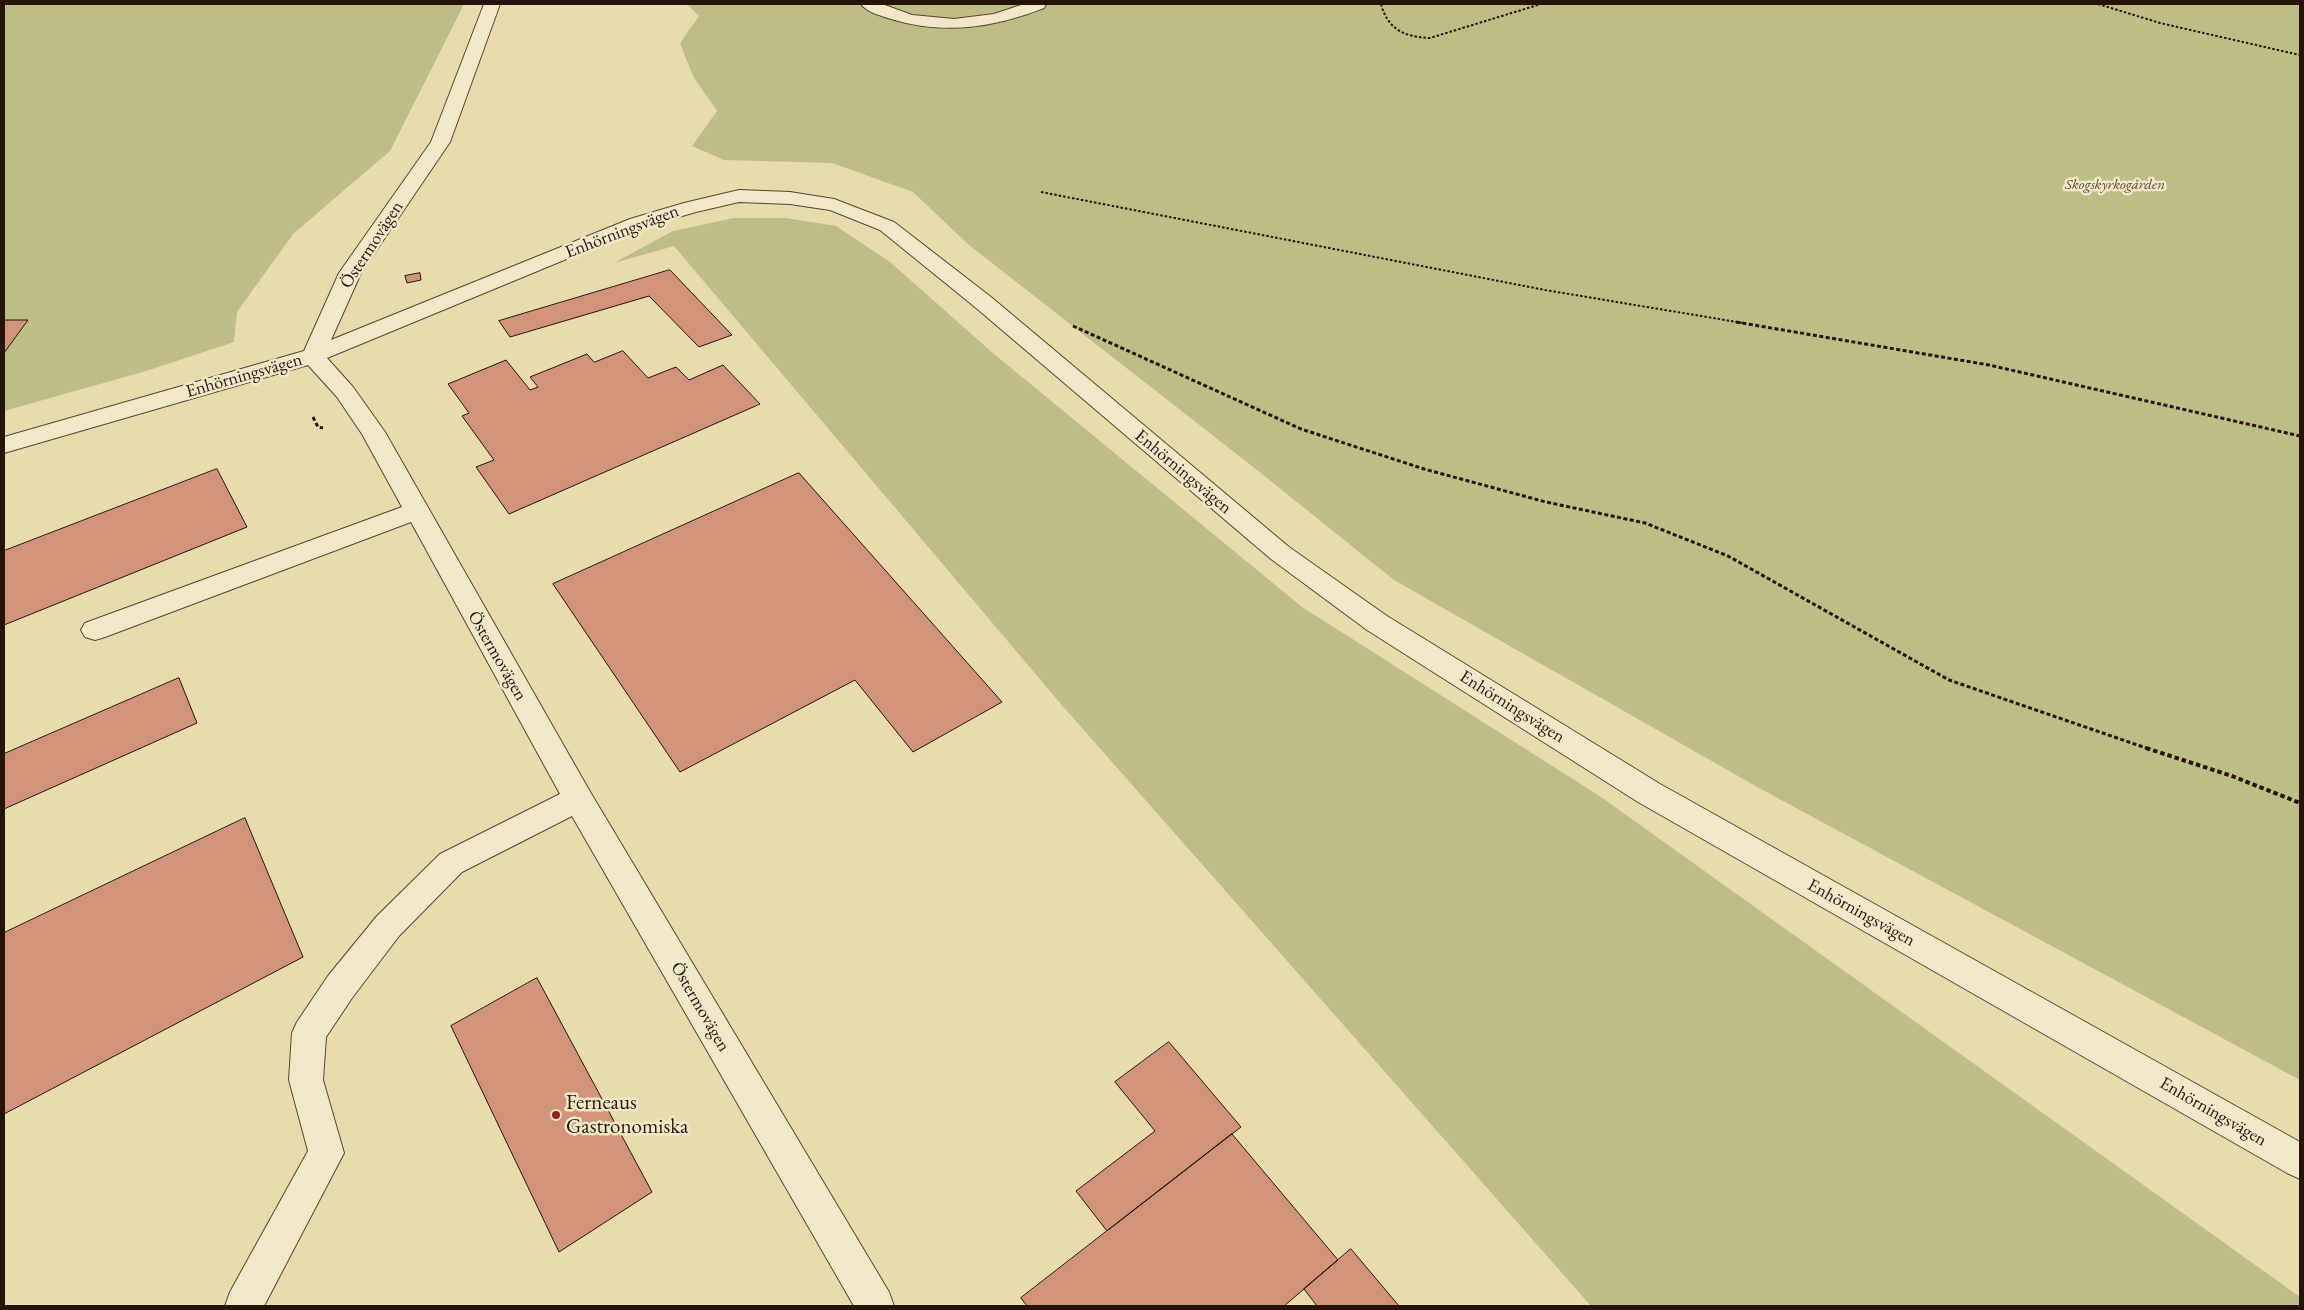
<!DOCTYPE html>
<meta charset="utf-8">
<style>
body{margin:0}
#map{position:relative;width:2304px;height:1310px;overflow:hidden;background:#e8dbac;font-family:"EB Garamond",serif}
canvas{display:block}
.frame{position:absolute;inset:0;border:5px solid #261409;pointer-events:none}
</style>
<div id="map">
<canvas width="2304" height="1310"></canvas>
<div class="frame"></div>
</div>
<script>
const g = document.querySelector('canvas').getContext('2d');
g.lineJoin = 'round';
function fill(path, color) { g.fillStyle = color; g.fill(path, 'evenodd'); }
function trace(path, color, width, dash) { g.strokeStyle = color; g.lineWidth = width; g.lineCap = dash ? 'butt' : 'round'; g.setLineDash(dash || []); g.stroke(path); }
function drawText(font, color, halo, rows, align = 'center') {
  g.font = font + ' "EB Garamond",serif'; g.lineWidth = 5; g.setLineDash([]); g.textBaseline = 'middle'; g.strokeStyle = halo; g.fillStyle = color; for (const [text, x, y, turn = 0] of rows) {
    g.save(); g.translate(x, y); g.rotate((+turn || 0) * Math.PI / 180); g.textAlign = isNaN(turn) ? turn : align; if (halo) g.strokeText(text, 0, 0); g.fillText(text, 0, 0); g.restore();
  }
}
fill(new Path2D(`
 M4,4H464L390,151L293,234L237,312L234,342L146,371L4,411Z
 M687,4H2300V1080L1759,788L1394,580L1252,466L969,245L913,192L832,163L724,160L692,146L717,111L693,76L680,43L699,16Z
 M734,218H785L836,226L890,262L994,354L1302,607L1601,797L2300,1297V1306H1591L1060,703L674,246L614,263L673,231Z`), '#bcbe85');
const building = new Path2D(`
 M670,270L732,335L699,347L649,296L510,337L499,321Z
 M420,273L421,280L407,283L405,276Z
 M4,320H28L4,353Z
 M623,351L648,378L676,367L689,380L723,365L760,404L509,514L476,467L494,460L462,416L469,413L448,384L506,360L530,390L538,387L530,377L587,354L594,362Z
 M217,469L247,527L4,625V551Z
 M799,473L1002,702L913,752L855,680L680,772L553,584Z
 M179,678L197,723L4,809V754Z
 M245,818L303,957L4,1114V933Z
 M537,978L652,1192L559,1252L451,1026Z
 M1169,1042L1241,1127L1107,1231L1076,1191L1155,1131L1115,1082Z
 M1232,1134L1338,1260L1284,1306H1027L1021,1298Z
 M1351,1249L1399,1306H1317L1304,1289Z`);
fill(building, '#d2937b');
trace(building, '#261409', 1);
const minor = new Path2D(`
 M484,4H500L450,142L361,273L331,340L630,219L684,203L739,190L790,192L834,199L894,222L991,297L1289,547L1387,616L1660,784L2300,1142V1179L2287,1173L1638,802L1367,630L1271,559L975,307L880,230L830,210L790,204L739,202L696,212L644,227L327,358L353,387L385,432L589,790L889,1292L894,1306H854L572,816L462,872L399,936L352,998L326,1037L323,1080L344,1153L264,1306H225L230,1292L308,1151L289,1080L292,1033L297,1022L328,976L377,916L440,854L560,794L411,522L105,637L95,640L85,637L81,630L85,623L402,507L362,434L337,397L308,365L4,453V437L304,351L339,273L431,142Z
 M861,4H882L912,15L954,19L994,14L1024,4H1046L1044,8C993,28 944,35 891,19C882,16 866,12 861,4Z`);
trace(minor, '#564632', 2);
trace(new Path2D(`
 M1381,4C1388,30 1405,37 1430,38L1541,4
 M2098,4L2160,23L2300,55
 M1041,192L1545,290L1743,323`), '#261409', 2, [2.5, 2]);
trace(new Path2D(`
 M1736,322L1989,365L2300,436
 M1073,326L1301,429L1424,469L1546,502L1645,523L1728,556L1949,680L2149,749
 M313,417L318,427L323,428`), '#261409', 3, [4, 2.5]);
trace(new Path2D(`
 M2146,748L2232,776L2300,803`), '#261409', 4, [4.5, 3]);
fill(minor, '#f0e8c9');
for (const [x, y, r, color] of [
 [556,1115,5,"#8f2418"]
]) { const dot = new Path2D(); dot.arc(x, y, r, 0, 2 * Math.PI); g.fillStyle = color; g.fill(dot); trace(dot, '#f0e8c9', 2); }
drawText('italic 15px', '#53472e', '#f0e8c9', [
 ["Skogskyrkogården",2115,185]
]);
drawText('18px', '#261409', '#f0e8c9', [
 ["Enhörningsvägen",622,232,-21],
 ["Östermovägen",372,245,-57],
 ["Enhörningsvägen",244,376,-16],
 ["Enhörningsvägen",1183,472,40],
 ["Östermovägen",497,656,60],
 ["Enhörningsvägen",1512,707,32],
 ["Enhörningsvägen",1861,913,29],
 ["Östermovägen",700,1007,60],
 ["Enhörningsvägen",2213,1112,30]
]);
drawText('21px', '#261409', '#f0e8c9', [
 ["Ferneaus",566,1103],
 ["Gastronomiska",566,1127]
], 'left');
</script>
